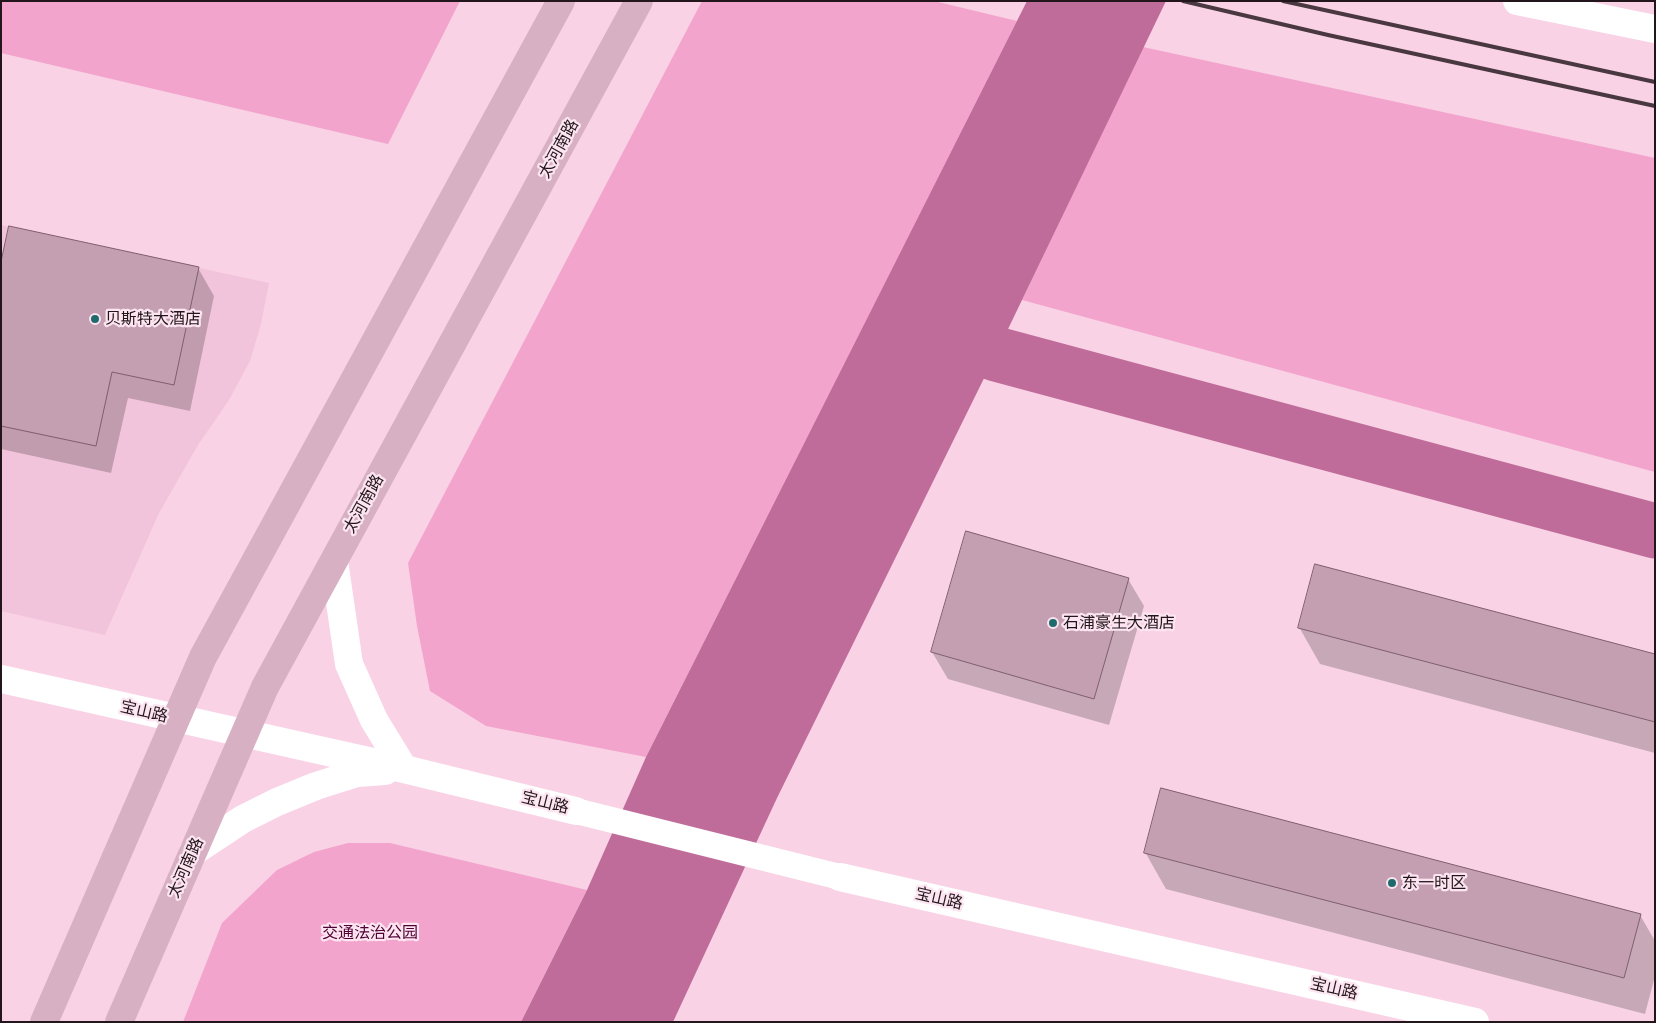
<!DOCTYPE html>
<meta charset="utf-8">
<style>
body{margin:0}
#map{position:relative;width:1656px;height:1023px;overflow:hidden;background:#f9d2e5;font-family:Karla,sans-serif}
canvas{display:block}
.frame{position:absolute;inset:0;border:2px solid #22151b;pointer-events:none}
</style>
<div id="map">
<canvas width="1656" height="1023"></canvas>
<div class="frame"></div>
</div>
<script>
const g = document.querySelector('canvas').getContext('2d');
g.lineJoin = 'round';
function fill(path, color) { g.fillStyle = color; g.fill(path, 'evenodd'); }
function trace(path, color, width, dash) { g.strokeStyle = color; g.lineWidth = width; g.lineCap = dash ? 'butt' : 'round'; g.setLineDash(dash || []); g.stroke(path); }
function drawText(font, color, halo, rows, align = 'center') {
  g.font = font + ' Karla,"Noto Sans SC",sans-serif'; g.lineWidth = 4.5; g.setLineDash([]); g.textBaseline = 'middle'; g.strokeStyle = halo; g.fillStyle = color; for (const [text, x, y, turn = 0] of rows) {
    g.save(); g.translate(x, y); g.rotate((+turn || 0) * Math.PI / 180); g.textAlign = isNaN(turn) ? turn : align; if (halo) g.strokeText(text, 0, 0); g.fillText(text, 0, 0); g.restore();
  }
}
fill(new Path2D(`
 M1,225L269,283L261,324L250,361L229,400L198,445L159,513L105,635L1,611Z`), '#f2c4db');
fill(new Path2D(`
 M1,1H460L388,144L1,53Z
 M702,1H934L1017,21L646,757L486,726L430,691L417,626L408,563Z
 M1143,47L1655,158V472L1022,300Z
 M348,843H390L587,890L521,1022H183L222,923L277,870L314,852Z`), '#f2a4cc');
fill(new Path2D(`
 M1027,1H1166L996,354L777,798L673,1022H521L587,890L646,757Z`), '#c06c9a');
fill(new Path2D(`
 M1,267L198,268L214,296L190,411L128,398L111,473L1,449Z
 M1128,579L1144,606L1109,725L948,679L932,652Z
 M1299,627L1655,655V753L1320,664Z
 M1145,852L1640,915L1655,941V976L1645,1014L1166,889Z`), '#0003');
trace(new Path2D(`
 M996,354L1655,531`), '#c06c9a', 55);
const building = new Path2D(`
 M9,226L199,267L174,385L112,372L96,446L1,426V262Z
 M966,531L1129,578L1094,699L931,652Z
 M1315,564L1655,654V722L1298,628Z
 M1161,788L1641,914L1624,978L1144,853Z`);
fill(building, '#c39fb1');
trace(building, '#7f5e6e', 1);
trace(new Path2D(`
 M576,811L840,877`), '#fff', 26);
trace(new Path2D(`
 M1517,1L1655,29
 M334,561L349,664L374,720L404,769
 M1,679L404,769L576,811
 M193,852L243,819L277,802L316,786L357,773L385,771
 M840,877L1475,1022`), '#fff', 28);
trace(new Path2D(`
 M44,1022L203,657L561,1
 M119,1022L265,687L639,1`), '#d8b0c4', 28);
trace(new Path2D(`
 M1183,1L1328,35L1655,106
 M1283,1L1655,82`), '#4a3840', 4);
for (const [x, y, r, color] of [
 [95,319,5,"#1e6a6c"],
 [1053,623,5,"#1e6a6c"],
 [1392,883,5,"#1e6a6c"]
]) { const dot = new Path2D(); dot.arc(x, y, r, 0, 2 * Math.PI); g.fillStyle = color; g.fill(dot); trace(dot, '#fce5f0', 2); }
drawText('16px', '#22151b', '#fce5f0', [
 ["太河南路",559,149,-61],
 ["太河南路",364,504,-61],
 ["宝山路",144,712,13],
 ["宝山路",545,803,14],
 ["太河南路",186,868,-66],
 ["宝山路",939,899,13],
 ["宝山路",1334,989,13]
]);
drawText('16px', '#22151b', '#fce5f0', [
 ["贝斯特大酒店",105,319],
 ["石浦豪生大酒店",1063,623],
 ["东一时区",1402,883]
], 'left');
drawText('16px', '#4f0034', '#fce5f0', [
 ["交通法治公园",370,933]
]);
</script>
